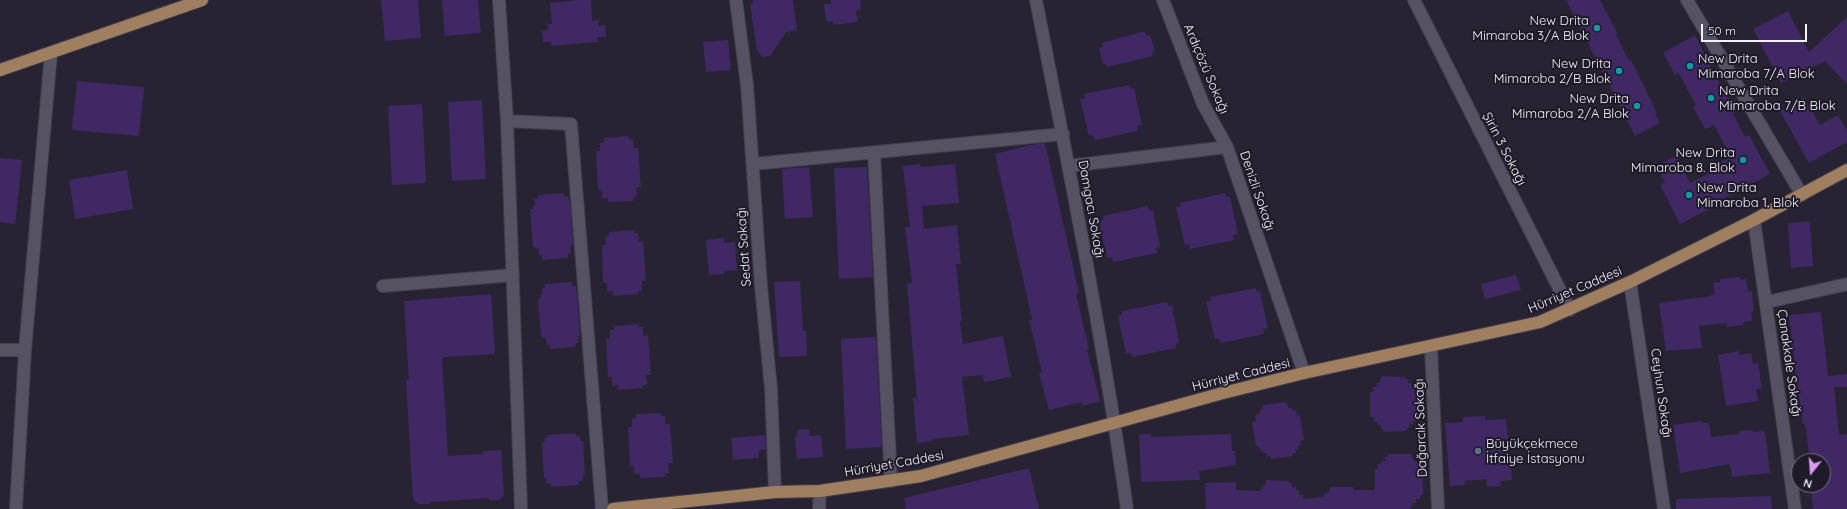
<!DOCTYPE html>
<meta charset="utf-8">
<style>
body{margin:0}
#map{position:relative;width:1847px;height:509px;overflow:hidden;background:#282333;font-family:Quicksand,sans-serif}
canvas{display:block}
.north{position:absolute;left:1791px;top:453px;width:40px;height:40px;box-sizing:border-box;background:#1f1a28;border:1px solid #74707c;border-radius:50%;rotate:197deg;font-size:11px;font-weight:700;line-height:16px;text-align:center;color:#f3f0fa}
.north::after{content:'';display:block;margin:auto;width:14px;height:18px;background:#db99f5;clip-path:polygon(50% 0,100% 100%,50% 72%,0 100%)}
.scale{position:absolute;left:1701px;top:24px;width:106px;height:18px;box-sizing:border-box;border:2px solid #f3f0fa;border-top:0;padding-left:5px;font-size:12px;line-height:14px;white-space:nowrap;color:#f3f0fa;-webkit-text-stroke:3px #1f1a28;paint-order:stroke}
</style>
<div id="map">
<canvas width="1847" height="509"></canvas>
<div class="north">N</div>
<div class="scale">50 m</div>
</div>
<script>
const g = document.querySelector('canvas').getContext('2d');
g.lineJoin = 'round';
function fill(path, color) { g.fillStyle = color; g.fill(path, 'evenodd'); }
function trace(path, color, width, dash) { g.strokeStyle = color; g.lineWidth = width; g.lineCap = dash ? 'butt' : 'round'; g.setLineDash(dash || []); g.stroke(path); }
function drawText(font, color, halo, rows, align = 'center') {
  g.font = font + ' Quicksand,sans-serif'; g.lineWidth = 4; g.setLineDash([]); g.textBaseline = 'middle'; g.strokeStyle = halo; g.fillStyle = color; for (const [text, x, y, turn = 0] of rows) {
    g.save(); g.translate(x, y); g.rotate((+turn || 0) * Math.PI / 180); g.textAlign = isNaN(turn) ? turn : align; if (halo) g.strokeText(text, 0, 0); g.fillText(text, 0, 0); g.restore();
  }
}
fill(new Path2D(`
 M381,0H418L421,38L385,41Z
 M442,0H478L481,33L445,36Z
 M578,0H591L592,21L598,20L599,26L605,25L606,37H597L598,42L551,46V42H543L542,31L548,30L547,24H552L550,3Z
 M753,0H793L797,31L786,32L770,56L762,57L757,50L750,5L753,4Z
 M831,0H860L861,10L856,11L858,22L833,25V21L826,22L824,4H831Z
 M1566,0H1600L1618,34L1616,35L1629,61L1631,60L1657,113L1655,114L1660,123L1635,136Z
 M1788,11L1809,52L1847,17V84L1825,61L1781,83L1753,29Z
 M1145,31L1146,36L1150,35L1155,51L1152,53L1153,56L1107,67L1106,64H1103L1099,48L1103,47L1102,43Z
 M1695,35L1714,74L1737,111L1733,114L1745,137L1749,135L1770,174L1716,202L1717,205L1680,224L1660,185L1665,183L1656,166L1676,156L1690,183L1719,168L1717,164L1731,157L1714,125L1705,129L1693,107L1696,105L1687,89L1679,73L1675,75L1663,53Z
 M728,40L731,70L706,72L703,42Z
 M77,81L144,87L139,136L72,130Z
 M1130,85V89L1134,88L1142,125L1137,126L1138,131L1095,140L1093,135L1089,136L1080,99L1085,98L1084,94Z
 M1804,97L1820,125L1838,115L1847,131V142L1809,163L1780,111Z
 M482,100L486,179L452,181L448,102Z
 M422,104L426,183L392,185L388,106Z
 M629,136V140L633,139L634,148H638L641,187H636L637,197H633V201L608,202V198H602V190H598L596,151H600V143L604,142V138Z
 M1045,143L1079,293L1076,294L1089,349L1087,350L1100,401L1083,406L1082,402L1049,410L1039,373L1042,372L1029,320L1032,319L995,154L1031,145Z
 M0,158L22,160L15,224L0,222Z
 M920,164L921,167L955,164L959,203L922,206L924,229L957,225L961,264H956L962,321H960L963,344L1003,336L1011,377L984,382L983,375L962,377L969,435L932,439V441L917,443L913,398H917L907,284L912,283L905,227H910L903,166Z
 M809,167L813,217L785,219L782,169Z
 M867,167L873,277L839,279L834,168Z
 M127,170L133,209L75,219L69,180Z
 M564,193V197L568,196L570,204L573,245L570,247L571,253L568,254V258L542,260V255H539V249L533,247L530,209H533V206H535L534,199H538V195Z
 M1225,193L1226,197H1230L1238,234L1233,235L1234,240L1190,249L1189,244L1185,245L1176,207H1181L1180,203Z
 M1148,206L1149,211L1153,210L1160,247L1156,248L1157,253L1113,262L1112,257L1107,258L1099,221L1104,220L1103,216Z
 M1810,221L1813,266L1791,268L1788,223Z
 M634,230L635,233H638L639,242L643,241L646,281H642V291H638V294L613,296V291L607,292V283H603L602,245H606L605,236H609V232Z
 M724,238V243L735,242L737,270L724,271V274L709,275L706,240Z
 M1516,275L1521,290L1485,299L1481,284Z
 M1740,277V280L1746,279L1748,292L1752,291L1754,311L1751,312L1752,321L1743,322V325L1727,327V323L1699,326L1702,348L1666,351L1659,303L1711,296V295L1715,294L1713,283L1720,282V279Z
 M800,281L803,331H806L807,356L779,357L774,282Z
 M572,282V286H576L577,294L580,334L578,337L579,343H575L576,347L550,349V345H547L546,339L541,336L538,299L541,298L540,295H542V288H545V284Z
 M1256,288V292L1260,291L1268,328L1263,329L1264,334L1220,343L1219,338L1215,339L1206,302L1211,301L1210,297Z
 M491,294L495,354L445,357L442,359L448,456L483,454V451L501,450L504,495L499,500H489V498L430,502V504H418L413,499L406,380H409L404,301Z
 M1167,302L1168,306L1172,305L1179,343L1175,344L1176,348L1132,357L1131,353L1126,354L1118,316L1122,315V311Z
 M1821,312L1828,376L1847,374V387H1834L1839,435L1847,434V509H1813L1810,485H1823V461H1810L1805,423L1803,424L1796,376L1789,315Z
 M639,324V327H643V336L648,335L651,375H646L647,385H643V388L618,390V385L612,386V377H608L606,339H610V330H614V326Z
 M876,337L882,447L846,449L841,339Z
 M1739,351V355L1751,353L1753,364L1758,363L1762,388L1756,389L1758,401L1726,406L1718,355Z
 M1382,376L1405,377V379H1408V383H1412V386H1415V391H1418L1419,416H1416V421H1413V424H1409V428H1407V431L1383,432L1380,425H1377V422H1374V417H1370V392H1373V387H1377L1376,383H1379Z
 M1286,402L1289,408H1292L1293,411L1296,410L1297,416L1300,415L1304,440L1300,441L1301,445L1298,446V449L1295,450L1296,453H1293V456L1271,459L1270,456L1267,457V453H1263V451H1260L1259,446H1256L1252,422L1256,421L1255,416L1261,412L1260,409L1263,408V405Z
 M661,413V416H665V424H670L673,463H668L669,473H665V477L640,478V474H634V466H630L628,427H632V419L636,418V414Z
 M1485,416V420L1506,419L1512,480L1500,481L1501,486L1487,487L1486,479L1465,481V485L1450,486L1445,423L1463,422V417Z
 M1702,421V423H1709L1711,437L1739,434V431L1753,430V432L1765,431L1770,473L1732,477L1730,464L1680,473L1673,425Z
 M809,429L810,436L821,435L823,457L797,459L795,437H797V430Z
 M576,433V436H580V441H583L585,476H582L583,481H579V485L551,487V483L547,484L546,478H544L542,442H545L544,438H547V435Z
 M1139,434H1151V437L1231,434L1232,451H1235L1236,465L1199,471L1200,480L1141,482Z
 M765,435L766,449L759,450V458L733,460L731,438Z
 M1388,454H1411L1414,461H1417V464H1420V470H1423V495H1420V499H1416V503H1413L1410,509H1206L1205,483L1236,482V490L1261,491V487L1266,484V480L1289,481V483H1292V487H1296V490H1299V495H1303V499L1324,497V494L1330,491V487H1353V490H1375V469H1378V464H1381L1382,461H1385V457H1388Z
 M1029,468L1039,509H906L904,498Z
 M1771,496L1772,509H1676V499Z`), '#3f2864');
const minor = new Path2D(`
 M499,0L507,121L521,509
 M736,0L747,85L761,286L771,389L775,492
 M1036,0C1069,169 1103,338 1127,509
 M1163,0L1203,104L1227,147L1304,373
 M1414,0L1570,310
 M1687,0L1802,195
 M507,121L571,124L602,509
 M874,152L891,481
 M753,164L1063,134
 M1069,166L1227,147
 M1754,220L1795,509
 M1630,282L1664,509
 M383,286L513,275
 M1767,302L1847,284
 M1431,346L1438,509
 M0,350H25
 M16,509L25,350L51,53
 M819,509L820,491`);
const major = new Path2D(`
 M0,70L202,0
 M613,509L775,492L820,491L921,476L1223,393L1304,373L1540,322L1630,282L1754,220L1847,170`);
trace(minor, '#433f4b', 14);
trace(major, '#433f4b', 14);
trace(minor, '#575263', 12);
trace(major, '#a07e60', 12);
for (const [x, y, r, color] of [
 [1597,28,4,"#0f9aa8"],
 [1690,66,4,"#0f9aa8"],
 [1619,71,4,"#0f9aa8"],
 [1711,98,4,"#0f9aa8"],
 [1637,106,4,"#0f9aa8"],
 [1743,160,4,"#0f9aa8"],
 [1689,195,4,"#0f9aa8"],
 [1478,451,4,"#5c6f8a"]
]) { const dot = new Path2D(); dot.arc(x, y, r, 0, 2 * Math.PI); g.fillStyle = color; g.fill(dot); trace(dot, '#1f1a28', 1.5); }
drawText('13px', '#f3f0fa', '#1f1a28', [
 ["New Drita",1589,21],
 ["Mimaroba 3/A Blok",1589,36],
 ["New Drita",1698,59,"left"],
 ["Mimaroba 7/A Blok",1698,74,"left"],
 ["New Drita",1611,64],
 ["Mimaroba 2/B Blok",1611,79],
 ["New Drita",1719,91,"left"],
 ["Mimaroba 7/B Blok",1719,106,"left"],
 ["New Drita",1629,99],
 ["Mimaroba 2/A Blok",1629,114],
 ["New Drita",1735,153],
 ["Mimaroba 8. Blok",1735,168],
 ["New Drita",1697,188,"left"],
 ["Mimaroba 1. Blok",1697,203,"left"],
 ["Büyükçekmece",1486,444,"left"],
 ["İtfaiye İstasyonu",1486,459,"left"]
], 'right');
drawText('13px', '#f3f0fa', '#1f1a28', [
 ["Ardıçözü Sokağı",1206,69,67],
 ["Şirin 3 Sokağı",1504,149,63],
 ["Denizli Sokağı",1257,191,71],
 ["Damgacı Sokağı",1091,209,80],
 ["Sedat Sokağı",744,247,-94],
 ["Hürriyet Caddesi",1575,290,-23],
 ["Çanakkale Sokağı",1789,363,82],
 ["Hürriyet Caddesi",1241,375,-14],
 ["Ceyhun Sokağı",1661,393,82],
 ["Dağarcık Sokağı",1421,428,-92],
 ["Hürriyet Caddesi",894,464,-10]
]);
</script>
